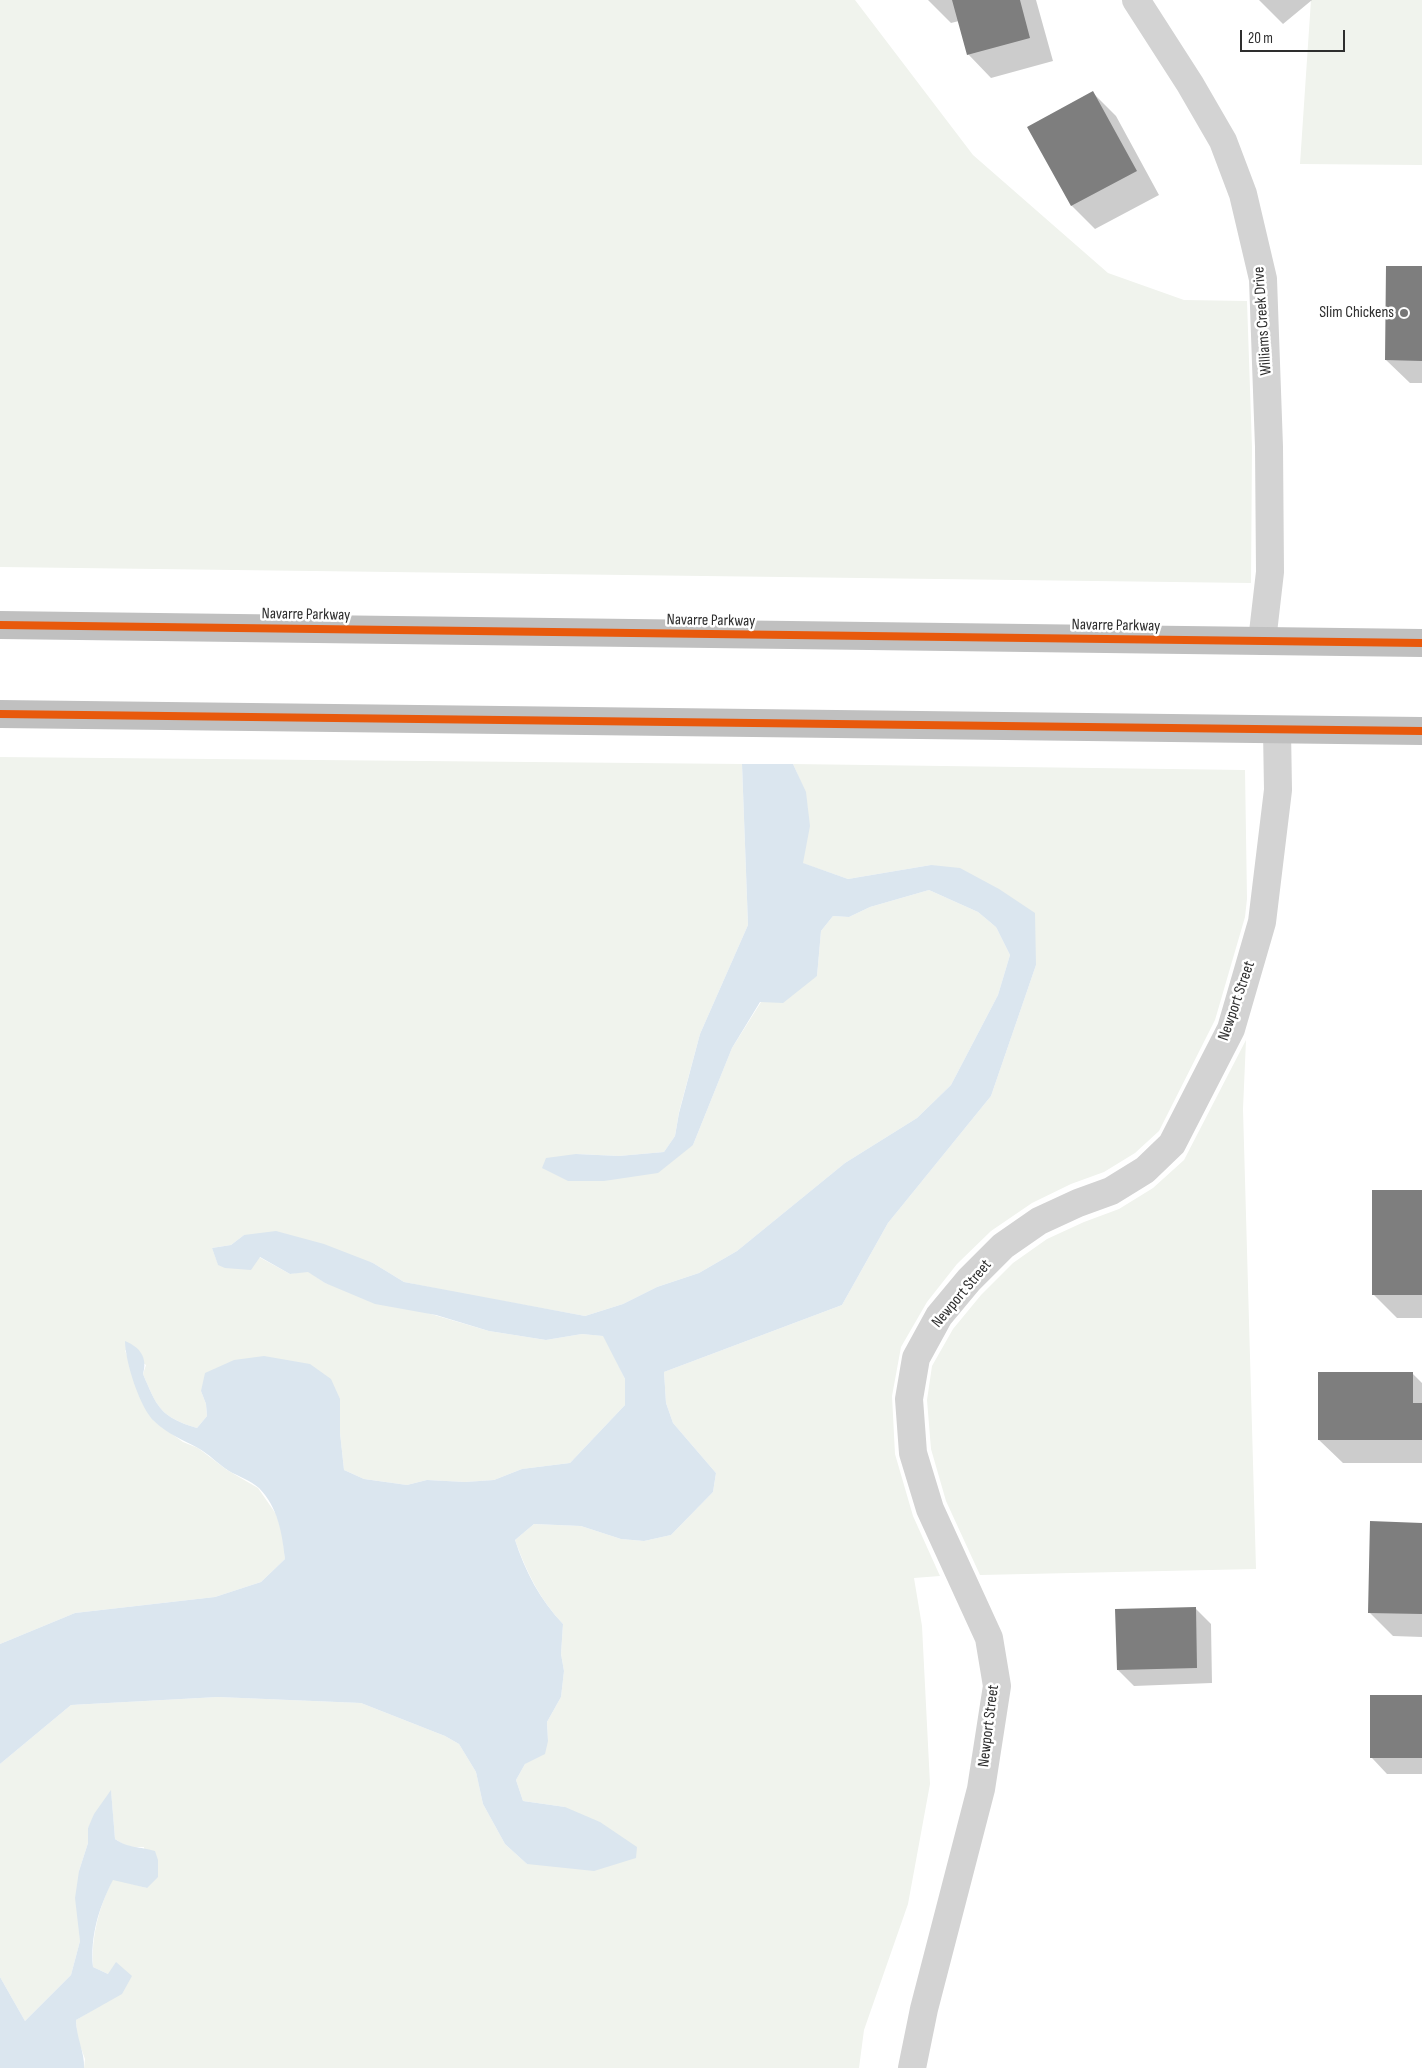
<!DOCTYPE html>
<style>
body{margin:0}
#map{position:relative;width:1422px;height:2068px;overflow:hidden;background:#fff;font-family:"Sofia Sans Condensed",sans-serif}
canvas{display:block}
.scale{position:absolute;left:1240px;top:30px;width:105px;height:22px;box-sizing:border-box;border:2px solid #2e2e2e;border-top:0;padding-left:6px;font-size:15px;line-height:18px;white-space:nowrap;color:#2e2e2e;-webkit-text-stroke:4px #fff;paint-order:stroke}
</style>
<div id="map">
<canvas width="1422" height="2068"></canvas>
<div class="scale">20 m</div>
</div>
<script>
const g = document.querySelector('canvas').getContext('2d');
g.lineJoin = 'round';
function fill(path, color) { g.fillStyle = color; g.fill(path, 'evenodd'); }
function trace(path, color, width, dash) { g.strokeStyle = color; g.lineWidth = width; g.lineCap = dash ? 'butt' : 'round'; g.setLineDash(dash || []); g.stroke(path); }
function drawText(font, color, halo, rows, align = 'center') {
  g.font = font + ' "Sofia Sans Condensed",sans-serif'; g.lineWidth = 5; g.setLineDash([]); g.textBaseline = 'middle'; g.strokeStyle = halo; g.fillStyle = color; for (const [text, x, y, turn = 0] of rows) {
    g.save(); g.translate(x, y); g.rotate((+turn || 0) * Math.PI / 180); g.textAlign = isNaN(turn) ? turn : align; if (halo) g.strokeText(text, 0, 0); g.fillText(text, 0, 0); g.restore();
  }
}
fill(new Path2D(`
 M0,0H855L973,155L1108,273L1184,300L1247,301L1252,448L1251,583L0,567Z
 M1311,0H1422V165L1300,164Z
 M0,757L742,764L748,925L700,1034L679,1112L675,1136L664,1152L619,1156L576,1154L568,1181L693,1145L732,1048L761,1002L817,976L821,931L833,916L849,917L870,907L929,890L978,912L996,927L1010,955L998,995L951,1085L917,1118L845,1163L737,1251L699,1273L657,1287L623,1304L585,1316L464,1294L404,1282L373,1263L244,1235L231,1245L212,1248L218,1264L259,1257L290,1274L308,1271L325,1283L489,1331L546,1340L582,1334L604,1336L625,1379V1405L570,1463L522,1469L494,1480L465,1482L427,1480L407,1485L364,1479L344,1470L340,1433V1399L201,1391L206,1404L207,1416L197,1428C160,1417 157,1407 143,1374L146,1365L125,1350L141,1398L154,1421L183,1442L198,1448L227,1470L258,1488L276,1514L282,1532L285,1559L261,1582L215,1597L75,1613L0,1644Z
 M793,764L1245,770L1247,899L1245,917L1215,1020L1159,1131L1135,1153L1104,1172L1071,1184L1032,1203L991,1231L957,1264L927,1302L901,1347L892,1396L895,1454L913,1516L940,1576L914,1578L922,1626L930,1784L908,1904L864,2030L859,2068H84L85,2059L77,2037L76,2020L96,2008L108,1974L93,1967C91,1936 99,1907 113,1879L147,1888L144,1847H128L115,1839L111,1791L88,1828V1843L79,1871L80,1941L71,1975L25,2021L0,1977V1764L71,1705L218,1697L361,1703L445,1736L459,1744L476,1772L483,1804L505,1844L527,1864L565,1807L523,1801L516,1780L525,1764L548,1741L547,1722L561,1697L564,1671L561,1654L563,1624C540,1600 526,1571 515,1540L534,1524L581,1526L621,1539L644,1541L671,1535L713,1492L716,1473L673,1423L666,1403L664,1372L842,1305L888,1223L991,1096L1036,965L931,865L848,879L802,863C811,820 812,804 793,764Z
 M1246,1040L1243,1109L1256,1569L980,1575L946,1501L931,1449L927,1400L932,1366L953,1329L981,1295L1013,1263L1047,1239L1084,1222L1119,1209L1153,1188L1184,1160Z`), '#f0f3ed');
fill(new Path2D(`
 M742,764H793L806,792L810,826L803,863L848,879L931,865L960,868L999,889L1035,913L1036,965L991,1096L888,1223L842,1305L664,1372L666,1403L673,1423L716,1473L713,1492L671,1535L644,1541L621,1539L581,1526L534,1524L515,1540C525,1571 540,1600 563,1624L561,1654L564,1671L561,1697L547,1722L548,1741L545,1754L525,1764L516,1780L523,1801L565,1807L600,1822L637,1847L636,1858L594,1871L527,1864L505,1844L483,1804L476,1772L459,1744L445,1736L361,1703L218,1697L71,1705L0,1764V1644L75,1613L215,1597L261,1582L285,1559C282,1533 278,1507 259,1488C251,1481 238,1476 229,1471C218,1464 209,1454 198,1448C183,1440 168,1434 155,1422C140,1409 125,1361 125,1341C140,1347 148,1358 143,1374C157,1407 160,1417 197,1428L207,1416L206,1404L201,1391L205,1373L234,1360L264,1356L310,1364L331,1379L340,1399V1433L344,1470L364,1479L407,1485L427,1480L465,1482L494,1480L522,1469L570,1463L625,1405V1379L603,1336L582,1334L546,1340L489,1331L436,1315L375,1304L325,1283L308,1272L290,1274L260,1257L251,1270L225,1268L218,1265L212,1248L231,1245L244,1235L276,1231L324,1244L373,1263L404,1282L585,1316L623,1304L657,1287L699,1273L737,1251L845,1163L917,1118L951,1085L998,995L1010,955L996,927L978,912L929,890L870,907L849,917L833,916L821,931L817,976L783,1003L760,1002L732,1048L693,1145L658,1173L604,1181H568L542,1168L546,1158L576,1154L619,1156L664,1152L675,1136L679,1113L700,1034L748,925Z
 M111,1790L115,1839C130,1849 139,1846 155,1851L158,1860V1877L147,1888L113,1880C99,1907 90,1936 93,1967L108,1974L116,1962L132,1976L122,1994L76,2020C76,2037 85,2053 84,2068H0V1977L25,2021L71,1975L80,1941L75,1898L79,1871L88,1843V1828L94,1814Z`), '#dbe6ef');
fill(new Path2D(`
 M928,0H1036L1053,61L991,78L968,54L959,21L951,23Z
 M1259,0H1312L1283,24Z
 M1093,93L1116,116L1159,195L1095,229L1072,206L1029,127Z
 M1422,268V383H1410L1386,360Z
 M1422,1191V1318H1397L1373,1294Z
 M1412,1373L1422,1383V1463H1343L1319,1440Z
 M1422,1524V1637L1393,1636L1369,1612Z
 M1195,1608L1211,1624L1212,1683L1134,1686L1118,1670Z
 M1422,1696V1774H1387L1372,1758Z`), '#0003');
fill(new Path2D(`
 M952,0H1020L1030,38L967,55Z
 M1093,91L1137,171L1071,206L1027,127Z
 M1386,266H1422V361L1385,360Z
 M1372,1190H1422V1295H1372Z
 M1318,1372H1413V1403H1422V1440H1318Z
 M1370,1521L1422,1523V1614L1368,1613Z
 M1196,1607L1197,1668L1117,1670L1115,1609Z
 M1370,1695H1422V1758H1370Z`), '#7e7e7e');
trace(new Path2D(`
 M1136,0L1190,84L1223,141L1243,194L1263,279L1269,447L1270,572L1262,641
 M912,2068L924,2009L981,1789L997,1686L989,1638L930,1509L913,1453L909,1399L916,1358L939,1316L969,1280L1003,1246L1039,1221L1078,1203L1111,1191L1145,1170L1172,1144L1231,1029L1262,922L1278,790L1277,730`), '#d3d3d3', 28);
trace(new Path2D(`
 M0,625L1422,643
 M0,714L1422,731`), '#c0c0c0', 28);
trace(new Path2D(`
 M0,625L1422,643
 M0,714L1422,731`), '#e8590c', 8);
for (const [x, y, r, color] of [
 [1404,313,5,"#777"]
]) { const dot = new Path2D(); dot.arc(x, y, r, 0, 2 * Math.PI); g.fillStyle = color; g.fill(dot); trace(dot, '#fff', 2); }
drawText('16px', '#2e2e2e', '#fff', [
 ["Slim Chickens",1394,313]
], 'right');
drawText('16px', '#2e2e2e', '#fff', [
 ["Williams Creek Drive",1263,321,-94],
 ["Navarre Parkway",306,615,1],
 ["Navarre Parkway",711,621,1],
 ["Navarre Parkway",1116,626,1],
 ["Newport Street",1237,1001,-71],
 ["Newport Street",962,1294,-50],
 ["Newport Street",989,1726,-83]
]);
</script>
